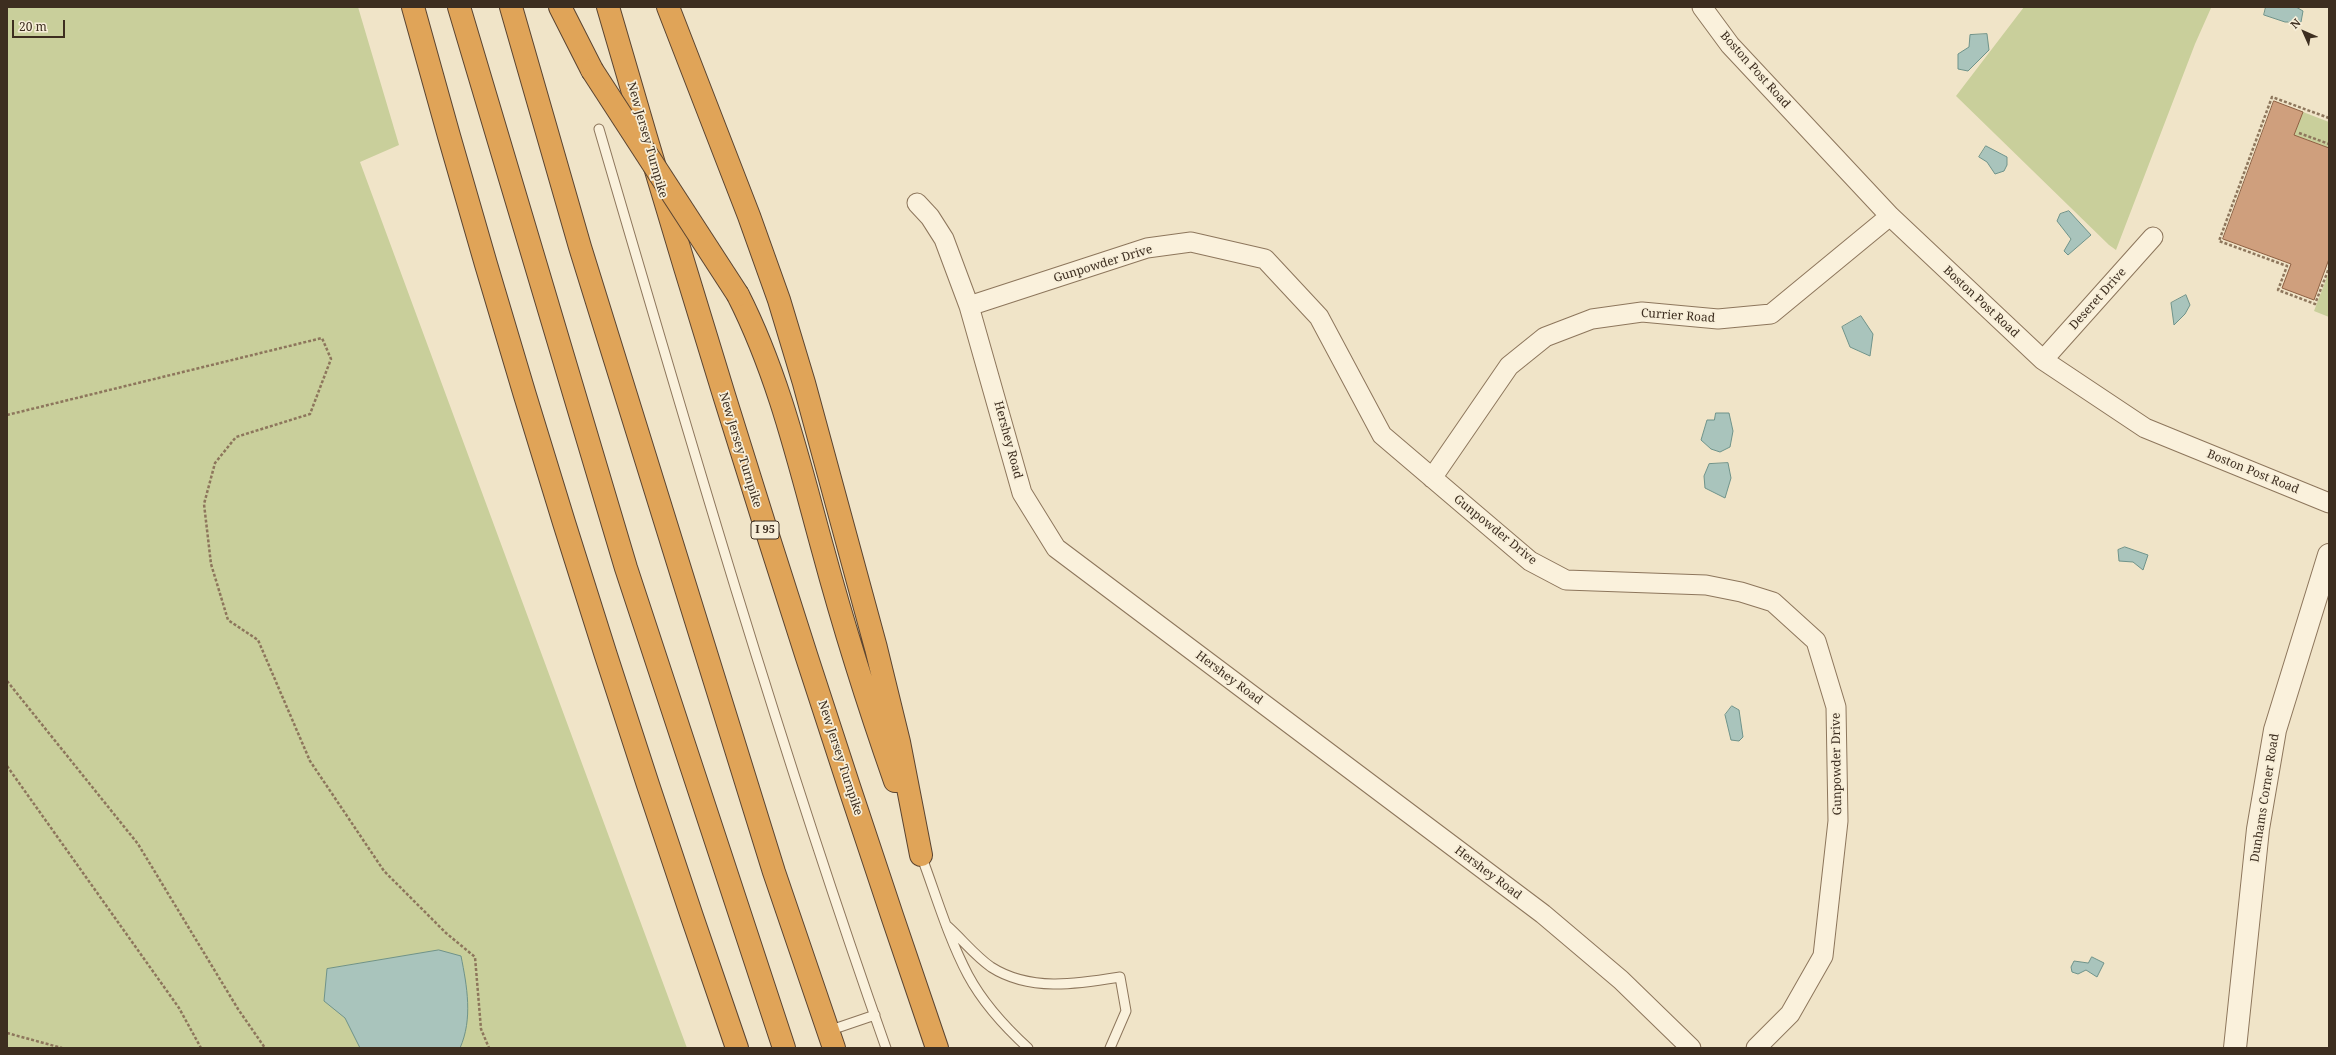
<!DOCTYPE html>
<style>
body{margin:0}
#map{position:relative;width:2336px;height:1055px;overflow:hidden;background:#f0e4c8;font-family:"Noto Serif",serif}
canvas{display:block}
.frame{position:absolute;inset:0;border:8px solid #3d2e20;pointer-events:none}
.north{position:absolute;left:2284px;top:12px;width:40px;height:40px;-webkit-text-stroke:3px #f7eed8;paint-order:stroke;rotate:315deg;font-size:11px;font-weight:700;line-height:16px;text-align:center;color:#3d2e20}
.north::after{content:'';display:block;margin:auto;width:14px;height:18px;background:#3d2e20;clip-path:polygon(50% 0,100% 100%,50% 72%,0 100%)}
.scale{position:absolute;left:12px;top:20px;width:53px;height:18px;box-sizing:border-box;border:2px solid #3d2e20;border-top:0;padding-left:5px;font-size:12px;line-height:14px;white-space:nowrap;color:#3d2e20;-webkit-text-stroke:3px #f7eed8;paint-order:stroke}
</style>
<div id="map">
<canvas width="2336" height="1055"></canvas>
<div class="frame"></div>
<div class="north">N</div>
<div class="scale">20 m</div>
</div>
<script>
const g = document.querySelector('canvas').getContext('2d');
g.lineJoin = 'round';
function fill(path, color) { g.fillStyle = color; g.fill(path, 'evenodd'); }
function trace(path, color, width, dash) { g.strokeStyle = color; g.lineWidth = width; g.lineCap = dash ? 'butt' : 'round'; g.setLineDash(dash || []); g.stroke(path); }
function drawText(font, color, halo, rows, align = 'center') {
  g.font = font + ' "Noto Serif",serif'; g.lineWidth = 3.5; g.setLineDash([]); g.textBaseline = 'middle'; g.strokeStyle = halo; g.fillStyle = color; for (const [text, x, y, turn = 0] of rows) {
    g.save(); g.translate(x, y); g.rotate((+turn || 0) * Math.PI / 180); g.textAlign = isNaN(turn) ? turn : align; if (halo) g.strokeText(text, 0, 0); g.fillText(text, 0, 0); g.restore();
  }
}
fill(new Path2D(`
 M7,7H358L399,145L360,162L687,1048H7Z
 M2024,7L2211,8L2195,44L2116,250L2109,245L1956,96Z
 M2303,112L2329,122V148L2294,135Z
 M2329,272V317L2314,311Z`), '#c9cf9b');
const water = new Path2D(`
 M2266,7H2296L2303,11L2301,22H2285L2264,15Z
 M1987,34L1989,50L1968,71L1958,69V54L1969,47L1970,35Z
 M1986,146L2007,157V165L2004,171L1995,174L1987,162L1979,157Z
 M2069,211L2091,235L2068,255L2064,251L2071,239L2057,221L2060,214Z
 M2186,295L2190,305L2185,314L2174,325L2171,303Z
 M1861,316L1873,334L1870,356L1850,347L1842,327Z
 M1716,413H1729L1733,431L1730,447L1720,452L1711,449L1701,440L1707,420H1714Z
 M1728,463L1731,478L1725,498L1705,488L1704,476L1709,464Z
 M2125,547L2148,555L2143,570L2133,562L2119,561L2118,550Z
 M1732,706L1739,710L1743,737L1739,741L1731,740L1725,715Z
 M439,950L461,956C467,986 473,1019 460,1048H360L345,1018L324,1001L327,969Z
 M2092,957L2104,963L2097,977L2086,970L2078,974L2072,972L2071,967L2074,961L2088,963Z`);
fill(water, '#a9c4bc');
trace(water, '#6f938a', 1);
const building = new Path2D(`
 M2274,101L2303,112L2294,135L2329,148V259L2314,300L2282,288L2291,264L2223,239Z`);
fill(building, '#cf9f7d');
trace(building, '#8d5f41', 1);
const service = new Path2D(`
 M599,129C689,437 779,745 886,1048
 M921,855C936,895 948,937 968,975C983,1003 1005,1027 1028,1048
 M946,925C961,938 975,956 991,967C1030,992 1077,984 1120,977L1126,1011L1110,1048
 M828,1031L875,1015`);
const minor = new Path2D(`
 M1702,7L1730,45L1890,216L2043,360L2145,428L2329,503
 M917,203L930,217L944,239L969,306L1022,493L1056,548L1543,914L1621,980L1691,1048
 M969,306L1147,248L1191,242L1265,259L1319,317L1382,435L1530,561L1566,580L1706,585L1741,592L1773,602L1816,641L1836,707L1838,821L1823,956L1790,1014L1756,1048
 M2043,360L2153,237
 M1432,478L1509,366L1545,337L1592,319L1642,312L1718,319L1771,314L1890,216`);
const tertiary = new Path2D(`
 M2235,1048L2258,829L2275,730L2329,555`);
const motorway = new Path2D(`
 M413,7C509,357 618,705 737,1048
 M459,7L626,568L784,1048
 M511,7L580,247L774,872L834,1048
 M560,7L592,70
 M608,7C709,357 819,704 937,1048
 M668,7L749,216L779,300L804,383L876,648L899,742L921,855
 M738,295C779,376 799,463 823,550C844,628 868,704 895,781`);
trace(service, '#8d765c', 11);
trace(minor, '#8d765c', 21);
trace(tertiary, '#8d765c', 24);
trace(motorway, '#5b4430', 24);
trace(new Path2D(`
 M2329,118L2272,97L2219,241L2287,266L2278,290L2315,304L2329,268
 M2299,133L2329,144
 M7,415L322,338L331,359L310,414L236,437L215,463L204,504L211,564L228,620L258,640L310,761L384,871L446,933L475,957L481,1029L489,1048
 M7,681L138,844L238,1009L265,1048
 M7,766L179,1008L201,1048
 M7,1033L62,1048`), '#8d765c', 2.5, [3, 2]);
trace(service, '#faf1dc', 9);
trace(minor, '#faf1dc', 19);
trace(tertiary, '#faf1dc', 22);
trace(motorway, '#e0a458', 22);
const motorwayBridge = new Path2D(`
 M592,70L738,295`);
trace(motorwayBridge, '#5b4430', 24, []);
trace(motorwayBridge, '#e0a458', 22);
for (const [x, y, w] of [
 [765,530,28]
]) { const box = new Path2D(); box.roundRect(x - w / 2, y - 9, w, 18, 3); g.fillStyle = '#f7eed8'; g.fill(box); trace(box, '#3d2e20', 1); }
drawText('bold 11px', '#3d2e20', null, [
 ["I 95",765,530]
]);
drawText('12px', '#3d2e20', '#f7eed8', [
 ["Boston Post Road",1755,70,48],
 ["New Jersey Turnpike",647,140,74],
 ["Gunpowder Drive",1103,264,-17],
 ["Deseret Drive",2098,299,-48],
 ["Boston Post Road",1981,302,43],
 ["Currier Road",1678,316,4],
 ["Hershey Road",1008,440,75],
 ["New Jersey Turnpike",740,450,73],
 ["Boston Post Road",2253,472,22],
 ["Gunpowder Drive",1495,530,39],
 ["Hershey Road",1229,678,37],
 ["New Jersey Turnpike",840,758,72],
 ["Gunpowder Drive",1837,764,-91],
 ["Dunhams Corner Road",2265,798,-81],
 ["Hershey Road",1488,873,37]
]);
</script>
